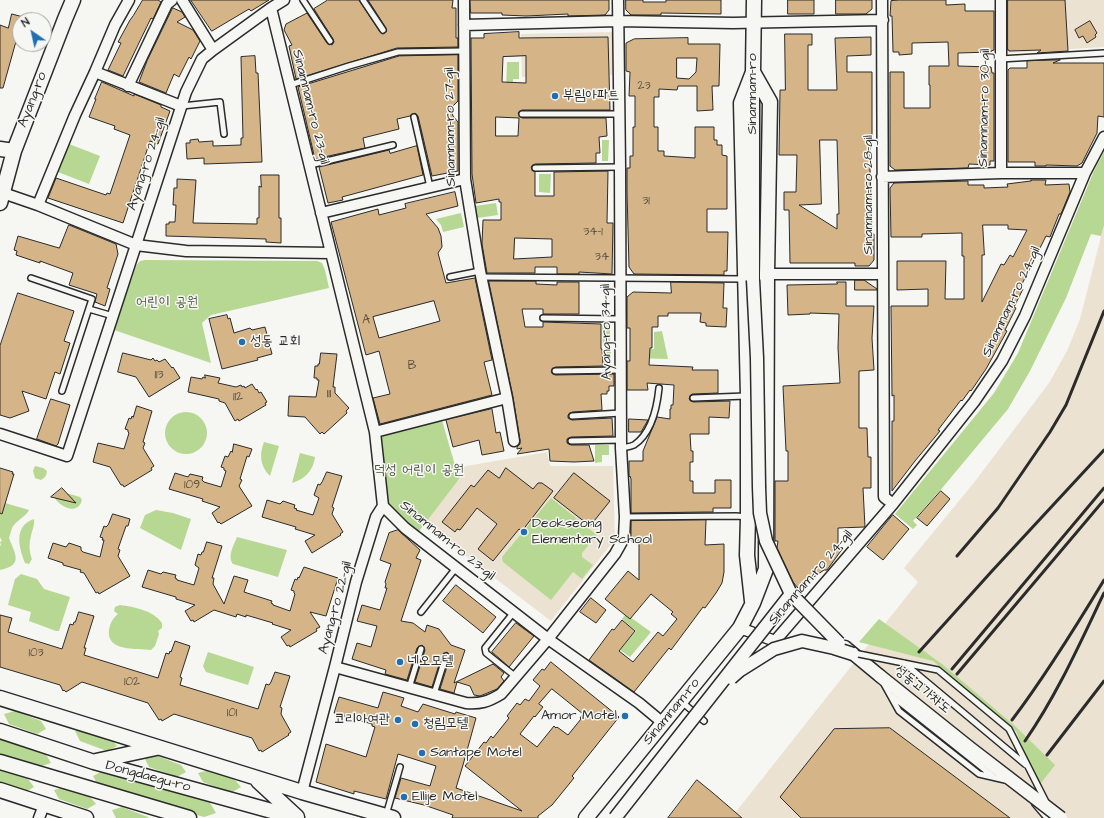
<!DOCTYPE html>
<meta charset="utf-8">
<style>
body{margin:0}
#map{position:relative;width:1104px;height:818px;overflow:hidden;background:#f6f6f2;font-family:"Architects Daughter",sans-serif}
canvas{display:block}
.north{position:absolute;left:12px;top:12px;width:40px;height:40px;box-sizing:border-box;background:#f6f6f2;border:1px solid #a5a5a2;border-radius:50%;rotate:326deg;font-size:11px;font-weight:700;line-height:16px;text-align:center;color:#2b2b2b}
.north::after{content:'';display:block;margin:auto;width:14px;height:18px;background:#1f6fb2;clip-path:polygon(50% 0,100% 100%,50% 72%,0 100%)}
</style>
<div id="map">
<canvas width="1104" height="818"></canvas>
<div class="north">N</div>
</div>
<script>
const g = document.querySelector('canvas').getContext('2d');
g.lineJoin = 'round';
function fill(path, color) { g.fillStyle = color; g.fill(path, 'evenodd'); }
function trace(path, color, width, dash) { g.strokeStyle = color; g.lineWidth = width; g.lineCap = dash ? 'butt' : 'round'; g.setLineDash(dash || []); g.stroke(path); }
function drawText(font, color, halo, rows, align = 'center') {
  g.font = font + ' "Architects Daughter","Poor Story",sans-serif'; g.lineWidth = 3; g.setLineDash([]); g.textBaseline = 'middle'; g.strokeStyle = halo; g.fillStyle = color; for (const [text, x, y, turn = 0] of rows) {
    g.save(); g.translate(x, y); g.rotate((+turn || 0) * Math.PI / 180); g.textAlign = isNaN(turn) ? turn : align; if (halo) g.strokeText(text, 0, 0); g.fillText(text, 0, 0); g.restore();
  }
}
fill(new Path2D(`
 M1006,0H1104V47L1007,53Z
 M613,32V75L522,77L521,34Z
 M1104,225V818H731L918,582L904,568L976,480L1049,383L1067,351L1080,319Z
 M547,452L550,466H613L615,539L551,621L424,524L458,479L455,468Z`), '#ece2d2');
fill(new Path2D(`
 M507,62H519V79H513V92H506Z
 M602,140H609L608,161H602Z
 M69,144L100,156L89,184L58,172Z
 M1104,152V225L1101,236L1091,234L1066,298L1030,371L1008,409L943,487L913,521L917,525L913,529L895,514L994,393L1018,353L1094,171Z
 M539,174H551L550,193L539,192Z
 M496,203L498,215L477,218L475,206Z
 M461,213L464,227L443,232L441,225L436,219Z
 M145,260L317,261L322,263L325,270L329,288L211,315L202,323L211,363L114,330L136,266L140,261Z
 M610,325V346H603L602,326Z
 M662,331L668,359L632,358V350L654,349V332Z
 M605,352H611V366H599V358H605Z
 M165 433a21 21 0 1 1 42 0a21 21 0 1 1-42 0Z
 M441,417L459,479L417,534L385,505L378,434Z
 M264,442L279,446L270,476C260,466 259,455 264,442Z
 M595,445H609V455H602V462L595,463Z
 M300,453L315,457C313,471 305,479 292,483Z
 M35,466L43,468L47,471C47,475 45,478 41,480L35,478L33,471Z
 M66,493L80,497L82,500C78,515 61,508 55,498Z
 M551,498L597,535L582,553V557L593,565L582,579L573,572L551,600L503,562L502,557Z
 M0,503L5,505V503L29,510C25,518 16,520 12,528C11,531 10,535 9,538C15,554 24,565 0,570V546L1,545L0,542L2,541L0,537Z
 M156,510L173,513L191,519L181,550L140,528L145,515Z
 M34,519C35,525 32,530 31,536C29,543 29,552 32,559L29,564L25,563C19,548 13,526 34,519Z
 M237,537L287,550L278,577L233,564C227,556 234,545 237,537Z
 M21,574L37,579L44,589L70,597L59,631H56L29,621L31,612L8,605L15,579Z
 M120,605C134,607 153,610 162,623V628L158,631L159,634L155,646L151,650C137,648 106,652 109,630C110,623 113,618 118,614L114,611L115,607Z
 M626,614L651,632L630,657L620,650L636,631L622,619Z
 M879,619L942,664L1015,726L1055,765L1038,787L1016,731L933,661L859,642Z
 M208,652L254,667L248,685L206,672L203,666Z
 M15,711L41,721L46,729L37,734L9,724L4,714Z
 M85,729L111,739L117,746L107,751L80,741L75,731Z
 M0,738L44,751L51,763L39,767L0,756Z
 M155,755L181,765L186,772L177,777L149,767L144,757Z
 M2,769L28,779L34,787L25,792L0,783V770Z
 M106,769L209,801L216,813L204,817L99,787L93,776Z
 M209,770L235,780L241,787L231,793L203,782L198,773Z
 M64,787L90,797L96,804L87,809L59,799L54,790Z
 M122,807L148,817L149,818H116L112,810Z`), '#b6d892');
const building = new Path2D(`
 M143,0H158L161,2L153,19L151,18L123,76L108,70L121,43L118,42L130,20L133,16Z
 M191,0H269L251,11L249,9L212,31Z
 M328,0H359L380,32L383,34L386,32V28L368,0H453L452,8H456V38H458V47L397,48L296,79L289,46L292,45L284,30L286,24L307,13L327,43L332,45L334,42L333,39L314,9Z
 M470,0H609V10L605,15L568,16V14L526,16L502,15V13H471Z
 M626,0H643V2H666V0H721V14L661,13V15H631L626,10Z
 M788,0H814V14H788Z
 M836,0H872V9L866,14H836Z
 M900,0H946V5L965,4V11H994V50L991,51V52L958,53V66L991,67L992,73H994V161H990V165L969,164L968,168L895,170L890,166V72H904V108H930V85H929V66H949L948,42L912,43V54L899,55V52H893L892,16H890L891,1Z
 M1008,0H1065L1068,51L1037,53L1041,50L1009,51V50H1008Z
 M173,8L182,12L185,17L177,22L193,30L200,41L191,59L189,57L179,77L174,74L166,93L139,82L147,61Z
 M12,14L23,17L22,20H20V27L3,88H0V25L8,28Z
 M1090,21L1097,33L1095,35L1096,37L1087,43L1083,36L1079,38L1075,30Z
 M519,32V38L608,37L610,110H522L519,112L518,114L522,118H606L607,136L599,137L600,153H596V163L535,164L532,166L531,168L535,172V196H554V172L608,171L607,223H613L612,274L579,272V274H557V267H535V273H487L482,244L483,220H501V202H499V199L476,203L472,174L471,38H484V34ZM526,56V83L502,82L503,57ZM496,117L519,118L518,136H496ZM515,238L552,239V257L514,259Z
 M785,34H812V45H808V90H837L835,38L871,37V55L847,56V72H872V147H870V169L872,234H874V260L869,266H855V263H790L789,210H784V192H796L797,155H779L780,90H785ZM820,140H837L839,214H837V229L799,205L821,204Z
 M688,38V44H720L719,86H712L713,110L697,111V86H678L677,90L659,89V97H654V127H658V151H664V156L695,158V127H714V140H717V145H722V155L727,156V209H707V232H728L727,271H724V275L634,274L629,267L627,192V168H630V156H633V127H635V96H629L630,72L626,71V43L634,39ZM677,58H697L696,72L689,79L677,78Z
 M458,55V101L451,108L453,116L458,122V171L432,176L418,116L415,113L410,116L397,119L399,129L363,138L365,148L315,159L298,87L399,56Z
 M255,56L256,73H258L262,162L204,164V158L187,159L186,143H190V140L198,139L199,142L213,141V146L241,145V138H243L241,57Z
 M1060,60L1053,63H1104V117L1098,116L1097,133L1082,163L1077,166L1046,165V166H1035V162H1008V70L1010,68H1027V61Z
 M102,82L134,96V94L161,105V107L170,111L158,144L150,141L123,223L48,198L56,178L106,195L107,193L110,194L130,135L114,129L115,126L89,117L96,99H95Z
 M417,146L423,175L342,197L343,200L328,203L319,167L389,150L390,153Z
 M261,175H279V218H281V243L266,242V239L166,236V224H169V222H175L176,205H173L174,188H177V179L196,180L193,223L257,224V218H259V186L261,187Z
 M1031,180H1046L1045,185L1069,184L1070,192L1061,214H1059L1050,237L1046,236L1020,288L1023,289L1014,307L1016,308L1005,330L1007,331L986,369L971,391L970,390L962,401L961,400L938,430L940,431L915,461L892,491V421H894V395L892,396L891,306H928V289L897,290V261H946L945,299H964V256H962V233L922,234V237H891L890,188L894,183L968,181V185H984V188L1008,187L1007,184L1031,181ZM983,225H1008V229L1027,230L1013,257L1010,255L1004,265L1001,264L982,302V255H984Z
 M455,192L458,206L426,214L438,228L441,236L442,247L438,253L446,283L475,278L492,360L484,362L492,395L380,424L373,398L390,394L379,351L366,355L331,222L378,209L379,215L406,208L405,204ZM434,301L440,321L379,338L373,317Z
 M69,225L116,244L118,254L107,288L110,289L105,306L95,302L97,294L69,285L73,273L40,261V263L16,255L17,251L14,250L18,236L59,248Z
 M855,280H864L877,289V290H855Z
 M489,281H536V284L557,285V282H579V314H543V309H522L525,327H543V322L601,324V349H602L603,366L555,367L551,371L552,373L555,375L614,374V386H609V391H607V394H601L602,410L572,412L568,415V418L572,420L612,418L613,436L571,437L567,439V443L571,445H589L594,461L574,462L550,461L549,449L517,454L522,448L517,449V447L520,444V440L513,397Z
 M671,282L724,283L723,308H727L726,327L706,326V323L700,322L701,313H668V316H658V327H652V348H650L649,365L693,367L692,370H718V393L692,394L690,396L689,399L693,402L730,401L729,418L709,417V434H690L691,451H693V462H690V481H693V493H715V480H731V508H713V512H706L631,513V479L630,476L629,477V461H643V451L657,417L670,419V409H671V405H673L674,385L647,383L648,390H627V361H630V328H627V297L633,292L671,293Z
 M837,282H846V306H874L872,338L874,370L859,371V428H867L868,457H871V488H863L865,527L838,528V547L843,548L827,570H824L798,588L793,582L777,548L778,541H775V481H788V451H786L783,386L840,383L838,348L839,314L810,313V314L788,315L787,285L837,284Z
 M18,293L74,311L64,341L70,343L60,374L55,372L46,399L22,391L29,411L10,418L0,415V346Z
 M227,315L228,319L230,318L234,333L250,328L252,330L265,327L272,354L257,358L258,360L222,369L209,319Z
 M123,353L151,360L153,358L155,361L157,360L159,362L165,359L172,368L173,367L180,378L149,397L136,377L118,372Z
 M321,353L337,354L333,387H335V393L349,408L346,411L347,413L324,434L322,432L320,434L305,417L288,416L289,396L316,397L319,380H317V378H314L315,366H318V364H319Z
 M205,375L220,378L218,383L236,387L241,385L242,387L244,386L245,388L252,384L256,390L257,389L259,393L261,392L267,402L265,403L266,405L239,421L238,419L235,421L225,403L219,401V399L188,392L191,377L202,379L203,377L205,378Z
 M51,399L70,405L58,444L56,446L37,439Z
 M137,406L152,411L143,442L145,443L143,448L154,466L151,468L152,470L124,487L123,485H121L110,467L93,462L98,443L124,449L129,433L128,432V430L125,429L129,418L131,419L132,416L133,417Z
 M492,409L496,433L500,432L504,451L482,455L479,440L453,447L446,420Z
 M629,419L648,420L641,432H629Z
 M234,444L252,449L249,457L247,456L240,479L242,480L239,486L252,506L221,524L219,522L218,523L212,513L220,507L202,501L203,499L169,489L175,473L188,477L190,474L203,477L202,480L204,482L221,487L226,471L224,470V468L221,467L225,456L228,457L231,451L232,452Z
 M0,468L13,472L12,474H14L2,514L0,513Z
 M506,468L533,489L538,483H542L553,491L522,531L519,529L493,561L478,549L497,524L477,508L460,530L457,529L455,532L442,522L471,485L474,487L488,470L499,478Z
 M327,472L342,476L332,507L334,508L332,514L343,532L340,534L341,535L312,553L305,541L315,535L295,529L296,527L262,517L267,500L280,504L283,501L295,505L294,508L297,509L296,510L313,515L319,498L314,495L318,484L320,485L322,482Z
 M574,473L610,501L590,526L554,498Z
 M62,488L76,503L51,497Z
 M941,491L950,499L927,526L917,518Z
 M113,514L130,519L128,526H126L118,549L120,550L118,556L130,576L99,594L98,592L96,593L84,573L80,572L81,570L63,565V563L48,558L53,543L66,547L69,543L81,547V550L83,552L100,557L104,540H102L103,538L100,537L104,526L106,527L108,525Z
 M893,515L909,529L883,560L867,547Z
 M706,520L705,545L724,544V572L722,583L716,593L705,608L703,607L671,650L669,648L634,692L589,660L612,629L614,630L622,620L635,631L619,651L633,662L658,632L663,636L677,619L671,614L673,612L651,594L630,619L605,599L628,571L639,580V541H631V521Z
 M398,530L420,550L416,558L421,560L401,621L413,623L425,632L427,625L439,629L451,645L465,650L454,683L493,664L504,673L501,677L504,681L497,689L480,696L474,695L470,686L457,682L454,693L440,689L450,657L449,654L447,652L442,655L432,687L415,682L425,650L424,647L422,645L417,648L407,680L385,674L386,670L352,659L357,643L371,647L377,626L357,621L362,605L380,610L387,588H385L386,584L385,582L391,564L380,560L389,533Z
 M207,542L222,546L212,578H214L213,584L224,604L234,576L248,580L244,592L272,601L271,603L273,604V605L290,611L295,594L294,593V591L291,590L295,579L297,580L298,577L299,578L304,567L338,578L326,616L310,612L320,627L316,629L317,631L290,647L289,645L287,646L281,637L291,630L272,624L273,623L246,615V617L237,614L236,617L214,610L194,622L193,620L191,621L185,611L195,605L176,599V597L142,587L148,570L161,574L163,572L176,575L175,578L177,579V580L194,585L199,568L195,565L198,554L201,555L202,552H203Z
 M456,585L496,617L483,633L443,601Z
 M591,598L606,610L596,623L580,612Z
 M79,612L94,616L84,648H86L84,655L158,678L166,653L169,654L170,651L171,652L175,641L190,646L180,677L182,678L180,685L258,709L266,684L269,685L271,682L275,672L290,676L280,707L282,708L281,714L291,732L288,734L289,735L262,752L261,750L259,751L252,738L174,714L162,721L161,719L159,720L148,703L82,682L66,692L64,690L63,691L60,685L0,667V615L12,618L8,632L62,649L70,624L73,625L74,622H75Z
 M516,623L534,636L509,667L492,652Z
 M551,662L619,717L572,776L574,778L552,805L538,816V818H452L453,815L424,805L395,798L401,778L430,786L436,766L398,754L386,799L354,791V794L316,782L326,744L366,757L375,727L372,726V724L334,713L339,697L378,708L383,692L404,698L401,706L418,712L423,704L455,714L456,712L476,718L463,765L456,788L522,811L465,766L484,742L486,743L491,736L493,738L509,718L507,716L517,703L520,705L525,699L529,701L540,686L533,680L542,669L544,670ZM552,689L583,714L580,718L581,719L568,735L557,727L556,728L554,726L537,747L520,734L534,716L535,717L543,707L539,704Z
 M890,728L1010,818H801L780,797L834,729Z
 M697,780L713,793L742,818H668Z`);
fill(building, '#d5b588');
trace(building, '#2b2b2b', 1);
const service = new Path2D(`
 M303,0L330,41
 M363,0L383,30
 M1000,59L1104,53
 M290,85L349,66L398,52L464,51
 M182,106L220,102L224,134
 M522,114H620
 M414,117L430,187
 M310,165L393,145
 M535,168L620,167
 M450,277L480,271
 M481,277L744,279
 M31,278L92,299L62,391
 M89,309L113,316
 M543,318L620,319
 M555,371L621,370
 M693,398L746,396
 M572,416L621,413
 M571,441L622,440
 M621,448C625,447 630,447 634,445C652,433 657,408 659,388
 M625,517L736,516L748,517
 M421,612L456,568
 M514,612L485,648L486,653L516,677
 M409,688L421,649
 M434,694L446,656
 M682,702L704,721
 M1035,804L1047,818
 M386,815L400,767`);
const minor = new Path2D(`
 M182,0L213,50
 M464,0L465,179L480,271L507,398L514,441
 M882,0L884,497L893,504
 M271,8L375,432L383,506L405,528L548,639L639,703L663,723
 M464,25L618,21L733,23L883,20
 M95,72L181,106
 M128,86L167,4L172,0
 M1001,173H1085
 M882,177L1001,173V0
 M3,193L38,205L136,245L186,251L331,253
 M38,205L75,115L95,72L115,25L129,0
 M321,213L465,179
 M767,274H883
 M375,432L507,398
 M0,434L67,456L186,92L202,59L213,50L271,8L284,0
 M740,628L775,641L893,504L974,402L1002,361L1025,316L1085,173L1104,137
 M335,667L466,703C480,704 488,702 501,694L548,639L615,554L624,538L625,517L621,448L620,167L618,0
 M302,792L335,667L356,582L376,517L383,506
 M39,818L44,805`);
const tertiary = new Path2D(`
 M753,75V280
 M845,647L880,676`);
const secondary = new Path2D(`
 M0,149L14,151
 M0,203L14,151L65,19L73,0
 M752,601L747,555L748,517V396L741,103L753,72L754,0
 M0,698L302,792L393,818
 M0,731L94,762L297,818
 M96,761L156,748
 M0,762L189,818
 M258,781L297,817
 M0,790L86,818
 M586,818L740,628L753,603L766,569L767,274L770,102L753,72`);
trace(service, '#2b2b2b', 8);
trace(minor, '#2b2b2b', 13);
trace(tertiary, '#2b2b2b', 15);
trace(secondary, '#2b2b2b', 17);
trace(service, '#f6f6f2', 5);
trace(minor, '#f6f6f2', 10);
trace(tertiary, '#f6f6f2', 12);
trace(secondary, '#f6f6f2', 14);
trace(new Path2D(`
 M957,556L998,508L1050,432L1066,405L1104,311
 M919,652L992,571L1104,450
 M952,669L1104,488
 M957,674L1104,500
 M1012,720C1046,675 1075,628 1104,580
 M1025,741C1057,695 1080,643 1104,593
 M1047,755L1104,681`), '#2b2b2b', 3);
const serviceBridge = new Path2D(`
 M854,653L938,670L1009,729L1046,802
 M904,663L1026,765
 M884,684L899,711L979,774L1005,780
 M892,696L994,777`);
const tertiaryBridge = new Path2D(`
 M753,280L757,358L759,487L760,513L766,541L791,594L839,643
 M880,676L970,748L1061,818
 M731,678L739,671L774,649L802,641L834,648L853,654
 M615,818L791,594`);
trace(serviceBridge, '#2b2b2b', 8, []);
trace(tertiaryBridge, '#2b2b2b', 15, []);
trace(serviceBridge, '#f6f6f2', 5);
trace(tertiaryBridge, '#f6f6f2', 12);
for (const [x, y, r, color] of [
 [555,96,4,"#1f6fb2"],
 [242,342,4,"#1f6fb2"],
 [524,532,4,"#1f6fb2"],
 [400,662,4,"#1f6fb2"],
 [625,716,4,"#1f6fb2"],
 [398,720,4,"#1f6fb2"],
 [415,724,4,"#1f6fb2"],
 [422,753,4,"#1f6fb2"],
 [404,797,4,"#1f6fb2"]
]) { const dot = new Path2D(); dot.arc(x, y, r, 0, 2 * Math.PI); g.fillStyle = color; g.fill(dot); trace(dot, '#f6f6f2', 1.5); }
drawText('12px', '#564e42', null, [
 ["23",644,86],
 ["31",646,201],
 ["34-1",593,232],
 ["34",602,257],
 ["A",366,320],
 ["B",412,366],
 ["113",159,375],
 ["111",329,394],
 ["112",238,397],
 ["109",192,485],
 ["103",36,653],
 ["102",132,682],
 ["101",232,713]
]);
drawText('14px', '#2b2b2b', '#f6f6f2', [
 ["Sinamnam-ro",753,94,-90],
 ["Ayang-ro",33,100,-69],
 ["Sinamnam-ro 23-gil",310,107,76],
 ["Sinamnam-ro 30-gil",985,108,-89],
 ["Sinamnam-ro 27-gil",451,127,-91],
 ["Ayang-ro 24-gil",147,164,-72],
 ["Sinamnam-ro 28-gil",869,195,-90],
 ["Sinamnam-ro 24-gil",1012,302,-65],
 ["Ayang-ro 34-gil",607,332,-91],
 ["Sinamnam-ro 23-gil",447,541,39],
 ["Sinamnam-ro 24-gil",811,578,-49],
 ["Ayang-ro 22-gil",336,608,-75],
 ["성동고가차도",922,690,39],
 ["Sinamnam-ro",672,712,-51],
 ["Dongdaegu-ro",148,777,15]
]);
drawText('14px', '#2b2b2b', '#f6f6f2', [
 ["부림아파트",563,96],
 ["성동 교회",250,342],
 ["Deokseong",532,524],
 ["Elementary School",532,540],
 ["네오모텔",408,662],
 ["Amor Motel",617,716,"right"],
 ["코리아여관",390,720,"right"],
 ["청림모텔",423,724],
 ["Santape Motel",430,753],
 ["Ellije Motel",412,797]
], 'left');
drawText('14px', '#4e5645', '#f6f6f2', [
 ["어린이 공원",167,303],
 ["덕성 어린이 공원",419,471]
]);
</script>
